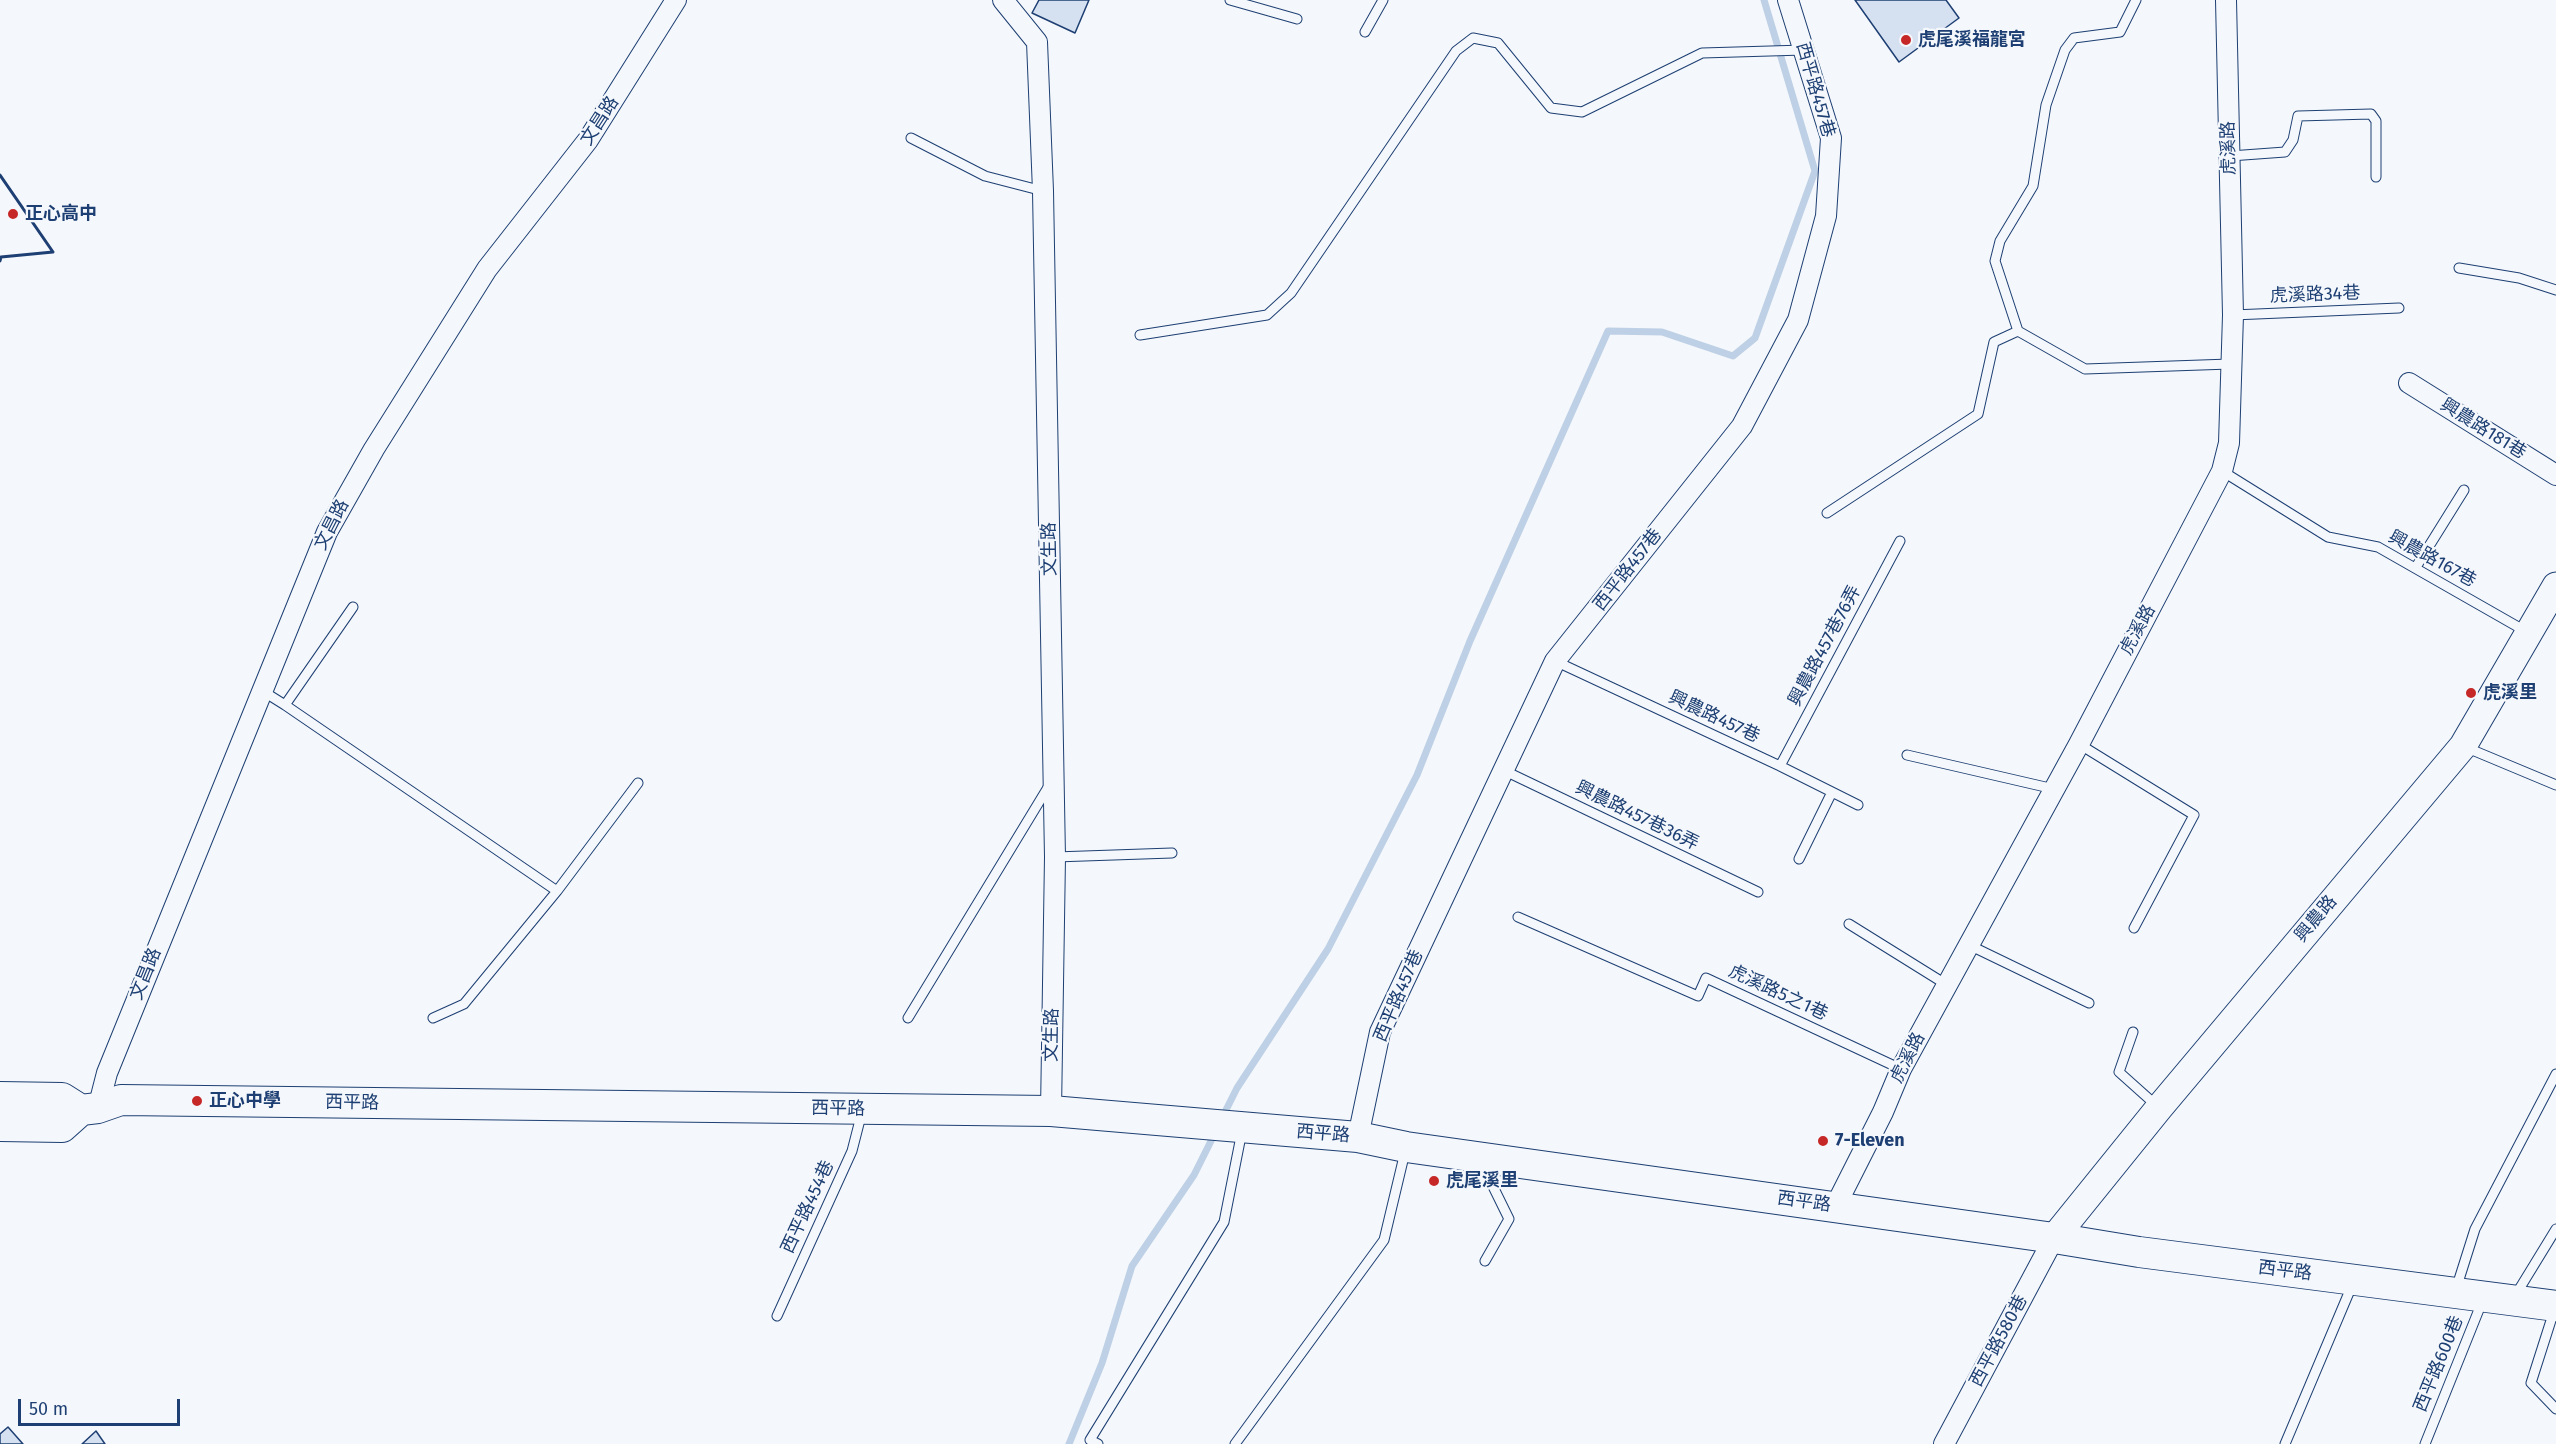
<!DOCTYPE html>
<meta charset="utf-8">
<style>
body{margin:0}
#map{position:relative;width:2556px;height:1444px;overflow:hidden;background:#f4f7fb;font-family:"Fira Sans",sans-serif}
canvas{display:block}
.scale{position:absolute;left:18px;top:1399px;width:162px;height:27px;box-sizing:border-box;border:3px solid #1d3f73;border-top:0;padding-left:8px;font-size:18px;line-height:21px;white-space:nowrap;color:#1d3f73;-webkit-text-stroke:4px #f4f7fb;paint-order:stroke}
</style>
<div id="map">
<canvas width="2556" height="1444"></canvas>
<div class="scale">50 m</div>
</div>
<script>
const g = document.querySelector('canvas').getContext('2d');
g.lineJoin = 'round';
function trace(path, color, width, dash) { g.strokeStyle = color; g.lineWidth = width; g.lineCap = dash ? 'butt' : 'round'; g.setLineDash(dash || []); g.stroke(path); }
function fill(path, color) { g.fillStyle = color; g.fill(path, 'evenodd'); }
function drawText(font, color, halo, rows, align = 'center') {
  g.font = font + ' "Fira Sans","Noto Sans TC",sans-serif'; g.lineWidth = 4.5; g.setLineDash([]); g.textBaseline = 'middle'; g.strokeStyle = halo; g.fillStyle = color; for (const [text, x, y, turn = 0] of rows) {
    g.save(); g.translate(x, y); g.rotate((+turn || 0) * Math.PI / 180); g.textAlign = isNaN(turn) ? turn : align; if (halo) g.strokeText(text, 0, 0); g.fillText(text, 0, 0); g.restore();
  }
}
trace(new Path2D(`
 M1222,1118L1237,1088L1328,949L1417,775L1470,641L1608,331L1662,332L1733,356L1755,338L1815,171L1764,0
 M1069,1444L1102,1363L1132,1266L1194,1175L1215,1133`), '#bed0e5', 7);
const building = new Path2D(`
 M1039,0H1089L1075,33L1032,13Z
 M1855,0H1946L1959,18L1899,62Z
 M8,1427L23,1444H0V1434Z
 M96,1431L105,1444H82Z`);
fill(building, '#d5e0f0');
trace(building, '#1d3f73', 1.5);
const lane = new Path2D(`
 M1230,0L1297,19
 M2136,0L2120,32L2074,38L2065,50L2046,105L2033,186L2000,241L1995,261L2018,331L2085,369L2230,364
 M1365,32L1383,0
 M911,138L985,176L1043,191
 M2230,156L2285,152L2293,140L2298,116L2371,114L2376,121V177
 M2459,268L2519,278L2556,290
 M2233,315L2399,308
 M1140,335L1267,315L1291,293L1456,51L1473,38L1498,43L1551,108L1582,112L1702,53L1804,50
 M2222,471L2328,537L2378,547L2527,632
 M1827,513L1978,414L1994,342L2018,331
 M2416,567L2464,490
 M1555,661L1780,766L1858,805
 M261,690L285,705L353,607
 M285,705L557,891
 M2079,744L2194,815L2134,928
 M2465,747L2556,785
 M1907,755L2054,789
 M1780,766L1900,541
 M1503,770L1758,892
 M1055,857L1172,853
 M1799,859L1832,792
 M1518,917L1698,996L1706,978L1901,1069
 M1849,924L1947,985
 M1969,945L2089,1003
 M433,1018L464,1004L557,891L638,783
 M908,1018L1050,784
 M2133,1032L2119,1072L2157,1106
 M1481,1162L1509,1219L1485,1261
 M2456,1289L2475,1229L2556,1074
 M2515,1296L2556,1229
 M2554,1311L2531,1383L2556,1409
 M777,1316L852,1151L862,1112
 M1098,1444L1090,1440L1224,1222L1242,1131
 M1235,1444L1384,1240L1405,1152
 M2285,1444L2353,1283
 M2425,1444L2482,1302`);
const street = new Path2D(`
 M1003,0L1037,42L1043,191L1055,857L1051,1111
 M2409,383L2556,475
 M98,1108L107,1073L327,532L374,449L487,269L588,140L676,0
 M1358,1137L1380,1032L1555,661L1742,426L1798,320L1826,216L1831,138L1788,0
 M1835,1207L1883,1112L1901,1069L2079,744L2222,471L2229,443L2233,315L2226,0
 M1944,1444L2054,1238`);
const secondary = new Path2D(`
 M2054,1238L2159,1108L2463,746L2556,586`);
const primary = new Path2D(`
 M0,1097L62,1098L81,1110
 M0,1126L62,1127L81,1110L98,1108L121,1100L1051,1111L1358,1137L1406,1147L2054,1238L2139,1252L2556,1306`);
trace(lane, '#1d3f73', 11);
trace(street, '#1d3f73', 22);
trace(secondary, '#1d3f73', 29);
trace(primary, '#1d3f73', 32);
trace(lane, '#f4f7fb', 9);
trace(street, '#f4f7fb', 20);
trace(secondary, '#f4f7fb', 27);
trace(primary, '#f4f7fb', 30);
trace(new Path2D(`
 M0,175L53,252L1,257L0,261`), '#1d3f73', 3);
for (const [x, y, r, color] of [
 [1906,40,6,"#c62828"],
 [13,214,6,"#c62828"],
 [2471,693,6,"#c62828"],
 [197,1101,6,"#c62828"],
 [1823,1141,6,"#c62828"],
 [1434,1181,6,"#c62828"]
]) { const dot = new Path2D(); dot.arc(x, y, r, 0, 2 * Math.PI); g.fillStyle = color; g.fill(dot); trace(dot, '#f4f7fb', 2); }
drawText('bold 18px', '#1d3f73', '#f4f7fb', [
 ["虎尾溪福龍宮",1918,40],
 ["正心高中",25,214],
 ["虎溪里",2483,693],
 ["正心中學",209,1101],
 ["7-Eleven",1835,1141],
 ["虎尾溪里",1446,1181]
], 'left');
drawText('18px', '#1d3f73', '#f4f7fb', [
 ["西平路457巷",1815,90,74],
 ["文昌路",600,121,-57],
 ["虎溪路",2229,148,-91],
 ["虎溪路34巷",2315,295,-2],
 ["興農路181巷",2483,429,32],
 ["文昌路",332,525,-63],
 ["文生路",1050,549,-91],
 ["興農路167巷",2432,559,29],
 ["西平路457巷",1628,570,-52],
 ["虎溪路",2138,630,-62],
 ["興農路457巷76弄",1825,646,-62],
 ["興農路457巷",1714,717,25],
 ["興農路457巷36弄",1637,816,26],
 ["興農路",2316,919,-50],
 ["文昌路",146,974,-68],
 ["虎溪路5之1巷",1778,993,25],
 ["西平路457巷",1399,996,-67],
 ["文生路",1052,1035,-89],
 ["虎溪路",1908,1058,-63],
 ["西平路",352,1103,1],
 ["西平路",838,1109,1],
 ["西平路",1323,1134,5],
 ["西平路",1804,1202,8],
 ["西平路454巷",808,1207,-65],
 ["西平路",2285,1271,7],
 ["西平路580巷",1999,1341,-62],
 ["西平路600巷",2439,1364,-68]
]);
</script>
